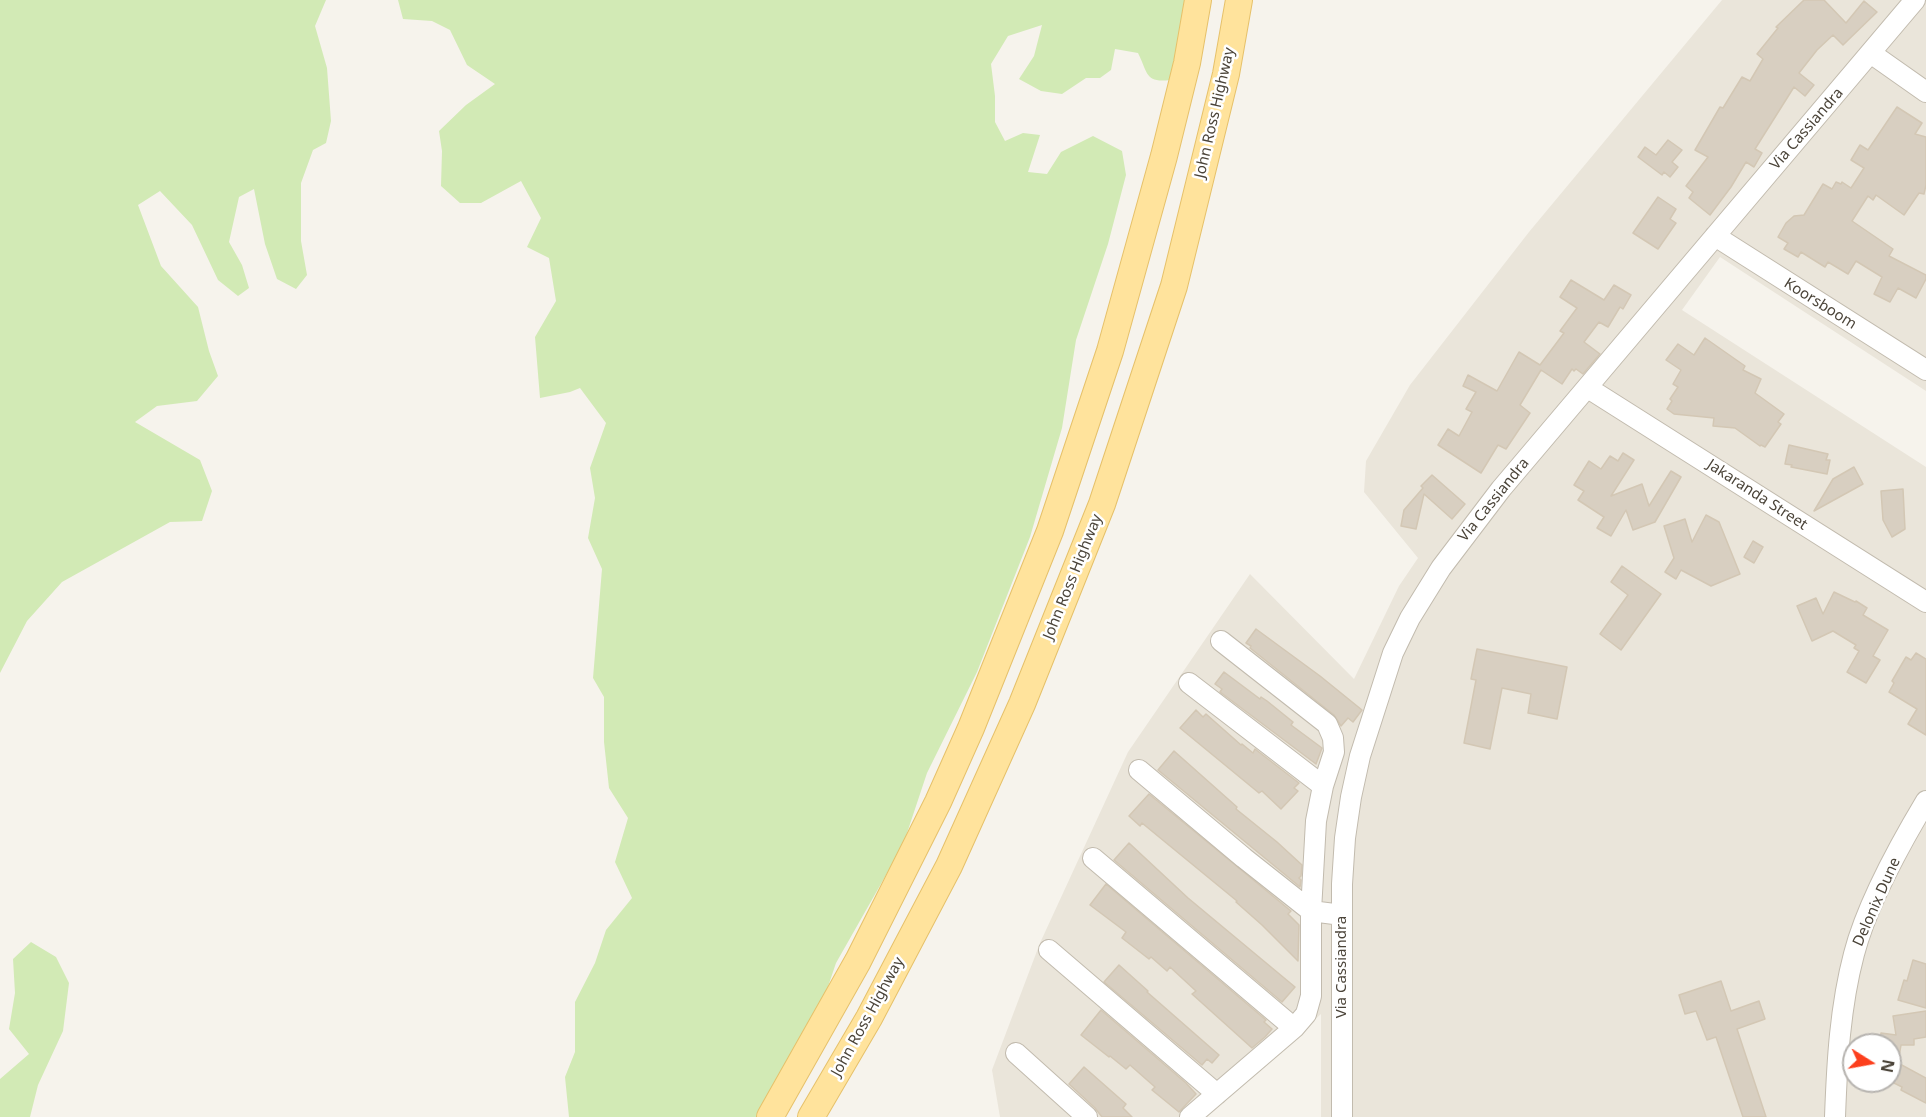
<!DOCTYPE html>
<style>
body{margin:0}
#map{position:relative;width:1926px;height:1117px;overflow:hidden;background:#f6f3ec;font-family:"Noto Sans",sans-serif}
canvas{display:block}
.north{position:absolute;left:1842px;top:1033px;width:60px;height:60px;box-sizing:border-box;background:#fff;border:2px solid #b7b4b0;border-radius:50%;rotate:101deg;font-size:16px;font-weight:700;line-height:24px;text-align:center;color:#4b4439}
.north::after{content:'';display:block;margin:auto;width:21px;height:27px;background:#fc3f1d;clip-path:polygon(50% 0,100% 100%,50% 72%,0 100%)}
</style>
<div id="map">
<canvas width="1926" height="1117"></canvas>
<div class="north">N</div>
</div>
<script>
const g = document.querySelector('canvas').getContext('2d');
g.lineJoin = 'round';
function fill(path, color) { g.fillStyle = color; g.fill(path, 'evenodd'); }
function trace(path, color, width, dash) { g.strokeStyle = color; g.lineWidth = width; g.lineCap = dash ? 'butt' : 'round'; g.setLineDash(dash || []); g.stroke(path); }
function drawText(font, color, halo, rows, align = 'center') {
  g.font = font + ' "Noto Sans",sans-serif'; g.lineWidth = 5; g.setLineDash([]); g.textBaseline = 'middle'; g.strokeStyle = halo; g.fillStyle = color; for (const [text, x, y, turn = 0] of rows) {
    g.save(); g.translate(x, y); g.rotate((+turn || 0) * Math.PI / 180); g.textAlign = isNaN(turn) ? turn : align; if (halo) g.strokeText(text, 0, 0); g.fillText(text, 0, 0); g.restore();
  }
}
fill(new Path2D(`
 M1722,0H1926V391L1720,257L1682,310L1926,467V1117H1321V1014L1207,1117H1000L992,1070L1040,943L1128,752L1250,574L1354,679L1399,586L1418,558L1364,492L1366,461L1410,385L1529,232ZM1854,1045H1890V1081H1854Z`), '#eae5da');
fill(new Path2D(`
 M0,0H326L315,26L327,68L331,121L326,143L313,150L301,183V241L307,275L296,289L277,279L265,244L254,189L239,197L229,242L242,265L249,288L238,296L218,280L192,225L160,191L138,205L161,266L198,307L209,351L218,376L197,401L157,406L135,422L200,460L212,491L202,521L170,522L62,582L27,621L0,673Z
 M398,0H1186L1170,80C1145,83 1148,73 1138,53L1115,49L1111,70L1100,78H1086L1062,94L1041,91L1019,79L1034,56L1042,25L1008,36L991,64L995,96V122L1005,141L1023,133L1040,135L1028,172L1047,174L1061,152L1093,136L1122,151L1126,175L1108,244L1076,340L1062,428L1030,537L977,672L927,773L903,845L836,963L816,1022L763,1117H569L565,1077L575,1052V1002L595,963L606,930L632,898L615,862L628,818L609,788L604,742V697L593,678L602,569L588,538L595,498L590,468L606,423L580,388L570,392L540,398L535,337L556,301L549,258L527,247L541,218L521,181L481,203H460L441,186L442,151L439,131L466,105L495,84L467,65L450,30L432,21L403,19Z
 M31,942L56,957L69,983L63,1031L38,1085L30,1117H0V1079L29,1054L9,1029L15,993L13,959Z`), '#d2eab5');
const building = new Path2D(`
 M1804,0H1824L1846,23L1864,1L1877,12L1843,45L1833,35L1817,50L1799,73L1814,85L1805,96L1794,87L1755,149L1762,153L1754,167L1746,162L1731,187L1710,215L1689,198L1693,192L1686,186L1708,157L1695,150L1720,107L1723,108L1742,77L1750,81L1763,59L1757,54L1778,28L1776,27Z
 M1897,107L1922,123L1915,134L1926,137V185L1924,194L1919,193L1904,215L1876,195L1873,200L1868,196L1852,221L1893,249L1889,256L1926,275V279L1916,298L1898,288L1890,302L1874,294L1882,277L1856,261L1848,274L1828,262L1825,267L1801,252L1798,257L1784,249L1788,243L1778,237L1786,223L1794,216L1804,215L1823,184L1832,189L1836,182L1841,184L1842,182L1851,188L1864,168L1851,160L1860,145L1868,150Z
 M1668,140L1682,150L1672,162L1678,167L1670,177L1664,172L1662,175L1638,157L1645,147L1656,155Z
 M1658,197L1676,209L1670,219L1676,223L1658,249L1633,233Z
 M1571,280L1604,300L1614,285L1631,295L1623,309L1620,307L1608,327L1599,322L1584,342L1600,354L1583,374L1576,369L1574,371L1572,369L1562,384L1541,370L1520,405L1530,413L1506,449L1498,445L1481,473L1438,445L1448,429L1459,436L1472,412L1466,409L1476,392L1463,386L1468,375L1497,391L1519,352L1540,365L1564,333L1560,331L1577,308L1560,297Z
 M1705,338L1745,366L1743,370L1761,379L1755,393L1784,414L1778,422L1781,424L1765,447L1761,445L1760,446L1735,428L1713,426L1714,418L1674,414L1667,409L1672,401L1670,399L1678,387L1673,384L1681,370L1666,360L1678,344L1694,355Z
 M1789,445L1828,454L1826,460H1830L1827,474L1791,467L1792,465L1785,464Z
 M1623,453L1634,460L1611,496L1642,484L1649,506L1671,471L1681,477L1655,522L1633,530L1626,510L1611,536L1597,528L1604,517L1578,500L1584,491L1574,485L1589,461L1601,469L1610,456L1618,461Z
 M1854,467L1863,484L1814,511L1833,479Z
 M1432,475L1465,504L1452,519L1424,494L1416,529L1401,526L1404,510L1423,488L1421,486Z
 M1903,489L1905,529L1892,537L1883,520L1881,491Z
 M1706,515L1719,522L1740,574L1711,586L1681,570L1676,579L1665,572L1674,558L1664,526L1685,519L1692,542Z
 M1753,541L1763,547L1754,563L1744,557Z
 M1622,566L1661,594L1621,650L1600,634L1628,595L1611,582Z
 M1834,592L1855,602L1856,601L1867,608L1863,615L1888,630L1873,656L1880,660L1866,683L1847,672L1859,651L1854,648L1856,645L1833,631L1812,641L1797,606L1816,598L1823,614Z
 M1256,629L1320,676L1362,710L1353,722L1348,718L1341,726L1334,715L1250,648L1251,646L1246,643Z
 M1477,649L1567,667L1557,719L1528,713L1531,694L1502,688L1490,749L1464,743L1476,680L1471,679Z
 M1916,653L1926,659V735L1908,724L1917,709L1889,692L1894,683L1892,681L1906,657L1911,660Z
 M1224,672L1260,699L1261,697L1267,701L1293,722L1291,725L1322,748L1316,764L1220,692L1222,689L1215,684Z
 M1196,710L1203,717L1206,714L1241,745L1242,744L1253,753L1255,749L1299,783L1294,788L1298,791L1281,809L1262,791L1259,793L1180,728Z
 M1174,751L1237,807L1236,809L1277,842L1302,865L1301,876L1299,878L1301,880L1300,887L1158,770Z
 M1149,794L1291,911L1288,914L1299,925L1298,961L1262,925L1236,902L1237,901L1142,823L1140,826L1129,816Z
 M1129,843L1188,898L1295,987L1282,1002L1114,860Z
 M1106,884L1266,1020L1264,1022L1272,1029L1265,1037L1252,1048L1192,994L1196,991L1170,967L1167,971L1151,957L1149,959L1122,938L1126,932L1090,905Z
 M1913,960L1926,964V1008L1898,1000L1904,980L1907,981Z
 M1119,965L1148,991L1147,992L1219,1055L1212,1063L1207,1059L1202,1065L1104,982Z
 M1721,981L1731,1011L1759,1001L1765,1019L1737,1029L1766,1117H1743L1716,1037L1707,1040L1696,1011L1685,1014L1679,995Z
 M1101,1010L1186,1083L1196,1094L1179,1112L1152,1090L1155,1087L1130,1065L1126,1069L1110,1056L1109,1057L1081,1035Z
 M1926,1011V1037L1914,1039V1045H1901L1898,1063L1926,1078V1103L1901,1090L1902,1087L1890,1081L1893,1071H1890V1045H1879L1881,1033L1896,1035L1893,1016Z
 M1084,1067L1126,1104L1123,1108L1132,1117H1102L1095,1108L1069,1084Z`);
fill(building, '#d8cfc1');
trace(building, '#d3c7b4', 1.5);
const minor = new Path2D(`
 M1872,54L1926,92
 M1715,236L1926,370
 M1588,388L1926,602
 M1189,683L1323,786
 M1139,770L1244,858L1311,911L1342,915
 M1093,858L1294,1028
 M1049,950L1217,1094
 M1016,1053L1087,1117
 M1190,1117L1294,1028L1306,1014L1311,996V911L1316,821L1323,786L1334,752L1333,738L1327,724L1221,641
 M1342,1117V884L1345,838L1351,797L1360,756L1393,653L1410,618L1441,568L1501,489L1915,0
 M1835,1117C1837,1062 1840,1007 1854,954C1867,904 1899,846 1926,801`);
const major = new Path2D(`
 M770,1117L858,961L938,802L971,728L1050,531L1110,351L1164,156L1187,63L1198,0
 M811,1117L869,1018L949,866L1022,704L1102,504L1174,286L1226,74L1239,0`);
trace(minor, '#c2bbae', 22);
trace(major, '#e6c16a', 28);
trace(minor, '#fff', 20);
trace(major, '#ffe39c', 26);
drawText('15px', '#4b4439', '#fff', [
 ["John Ross Highway",1215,113,-77],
 ["Via Cassiandra",1807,129,-49],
 ["Koorsboom",1820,304,32],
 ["Jakaranda Street",1757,495,33],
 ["Via Cassiandra",1494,500,-51],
 ["John Ross Highway",1073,577,-68],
 ["Delonix Dune",1877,902,-66],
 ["Via Cassiandra",1342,967,-90],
 ["John Ross Highway",868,1017,-61]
]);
</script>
